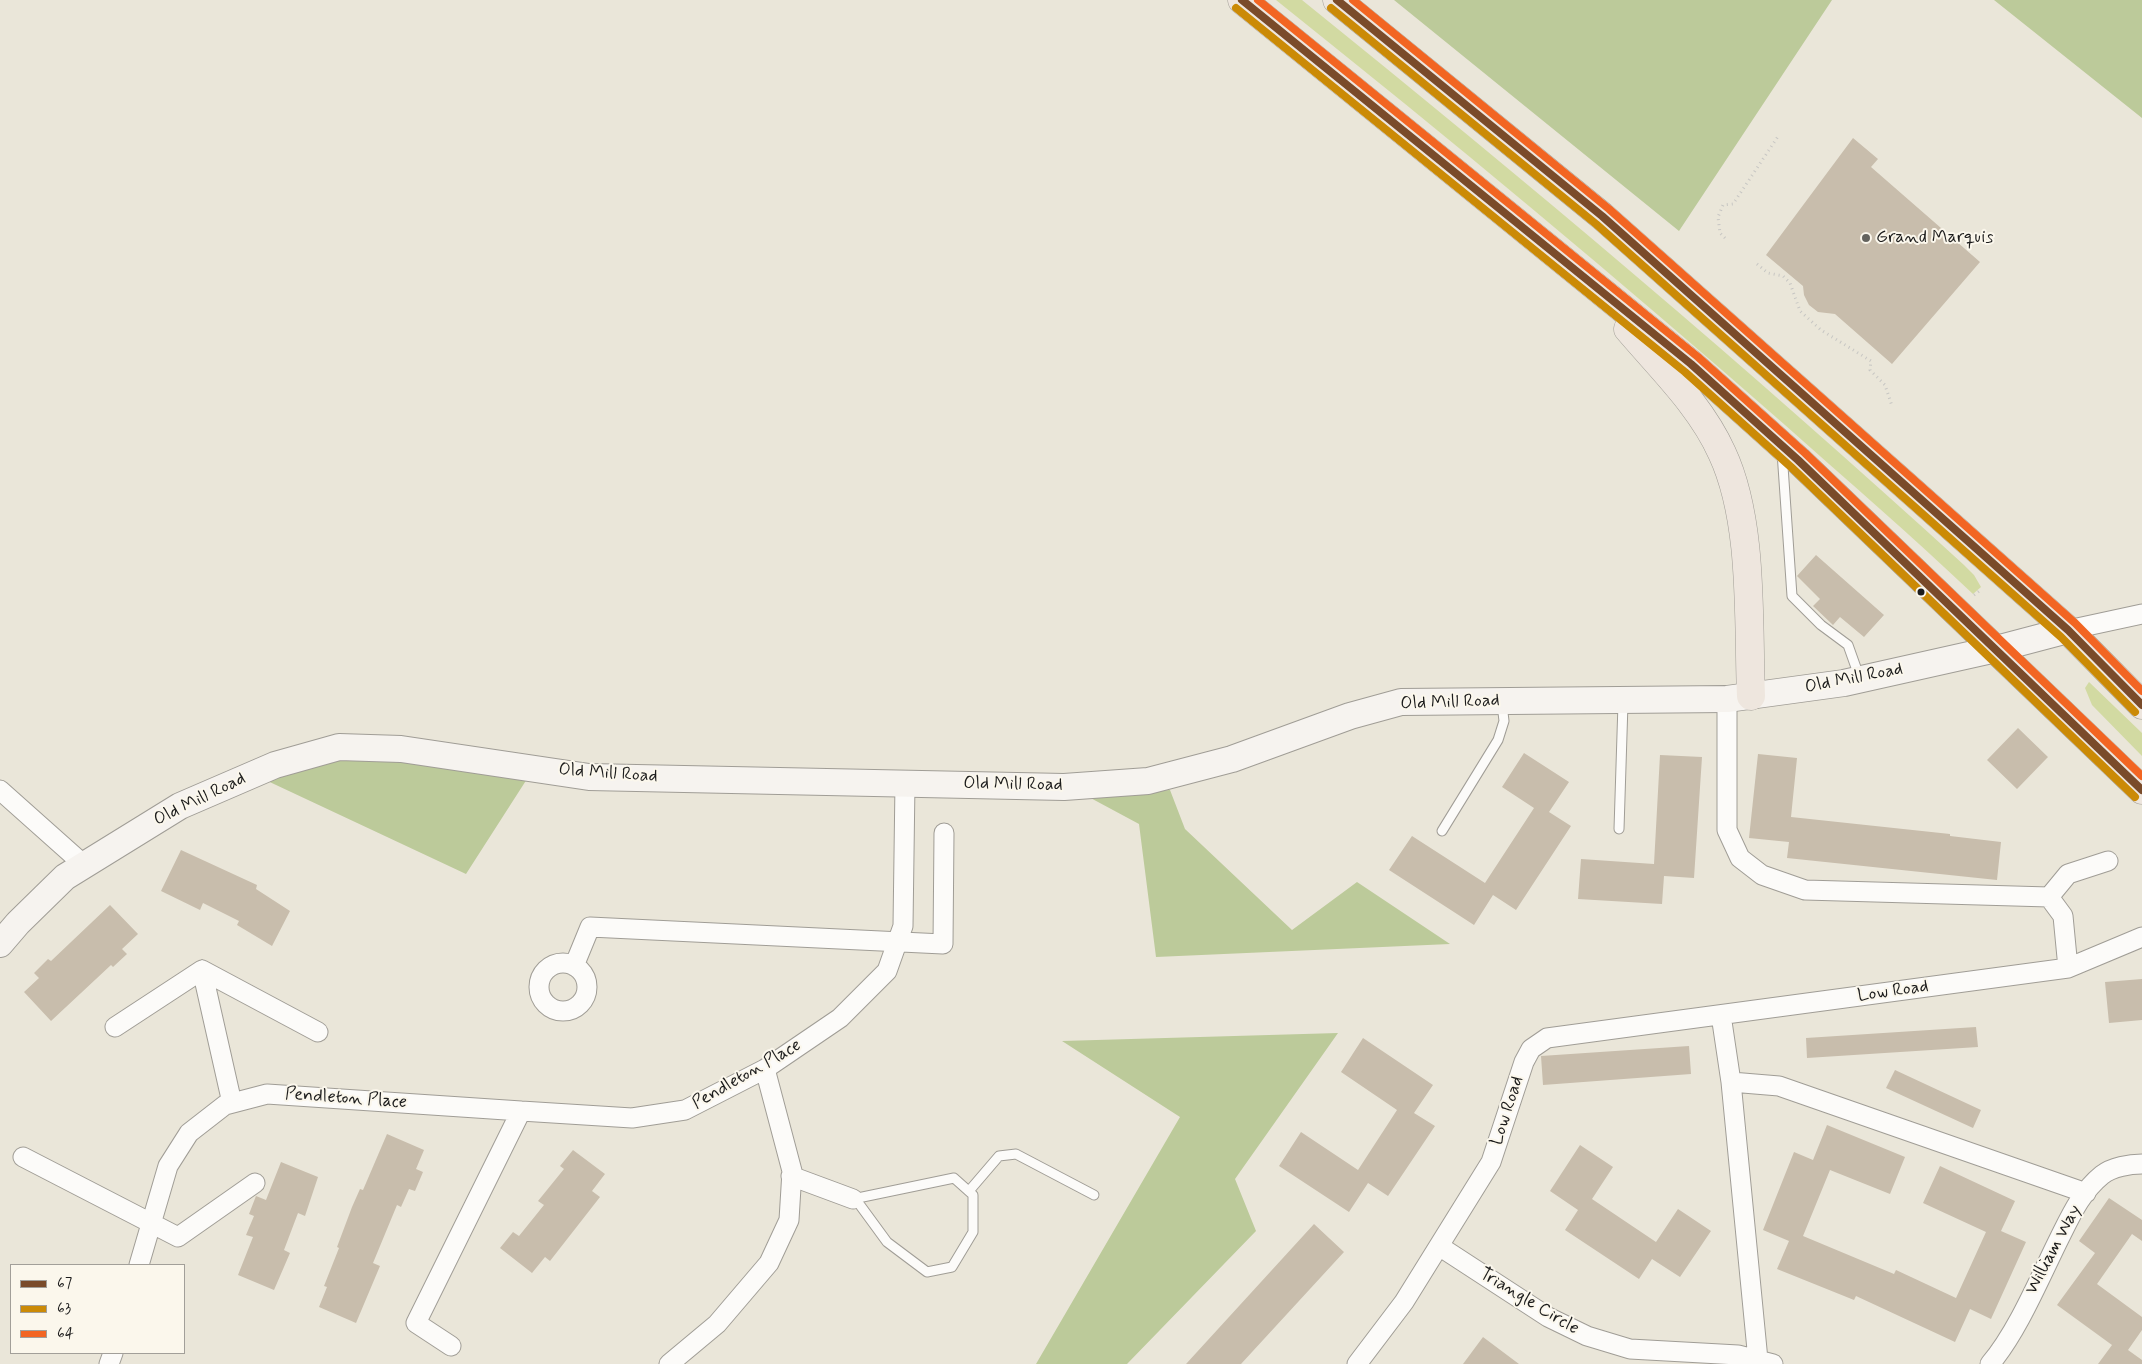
<!DOCTYPE html>
<style>
body{margin:0}
#map{position:relative;width:2142px;height:1364px;overflow:hidden;background:#eae6d9;font-family:Mynerve,sans-serif}
canvas{display:block}
.legend{position:absolute;left:10px;top:1264px;width:175px;height:90px;box-sizing:border-box;background:#fbf7ec;border:1px solid #a29f99;margin:0;padding:6px 9px;list-style:none;font-size:15px;color:#1c1c1c}
.legend li{display:flex;align-items:center;gap:10px;height:25px}
.legend b{width:25px;border:1px solid #a29f99}
</style>
<div id="map">
<canvas width="2142" height="1364"></canvas>
<ul class="legend">
<li><b style="height:6px;background:#7a4b2a"></b>67</li>
<li><b style="height:6px;background:#cb8a06"></b>63</li>
<li><b style="height:6px;background:#f26522"></b>64</li>
</ul>
</div>
<script>
const g = document.querySelector('canvas').getContext('2d');
g.lineJoin = 'round';
function fill(path, color) { g.fillStyle = color; g.fill(path, 'evenodd'); }
function trace(path, color, width, dash) { g.strokeStyle = color; g.lineWidth = width; g.lineCap = dash ? 'butt' : 'round'; g.setLineDash(dash || []); g.stroke(path); }
function drawText(font, color, halo, rows, align = 'center') {
  g.font = font + ' Mynerve,sans-serif'; g.lineWidth = 4; g.setLineDash([]); g.textBaseline = 'middle'; g.strokeStyle = halo; g.fillStyle = color; for (const [text, x, y, turn = 0] of rows) {
    g.save(); g.translate(x, y); g.rotate((+turn || 0) * Math.PI / 180); g.textAlign = isNaN(turn) ? turn : align; if (halo) g.strokeText(text, 0, 0); g.fillText(text, 0, 0); g.restore();
  }
}
fill(new Path2D(`
 M1276,0H1302C1528,182 1750,369 1964,565L1974,575L1981,587L1973,594C1912,536 1848,481 1785,425C1619,279 1449,138 1276,0Z
 M2089,682L2142,733V756L2092,705L2085,688Z`), '#d2daa2');
fill(new Path2D(`
 M1394,0H1832L1679,231Z
 M1994,0H2142V118Z
 M399,758L527,779L466,874L259,777L330,759Z
 M1170,790L1185,829L1292,930L1357,882L1450,944L1156,957L1139,824L1085,795Z
 M1338,1033L1235,1179L1256,1231L1127,1364H1036L1180,1117L1062,1041Z`), '#bcca9a');
fill(new Path2D(`
 M1853,138L1878,159L1871,167L1980,262L1892,364L1835,314L1818,312L1809,305L1804,295L1803,286L1766,255Z
 M1816,555L1884,615L1864,637L1840,617L1833,625L1813,606L1820,599L1797,576Z
 M2018,728L2048,757L2017,789L1987,760Z
 M1524,753L1569,782L1549,812L1571,826L1516,910L1493,895L1474,925L1389,870L1412,836L1485,883L1534,808L1502,787Z
 M1758,754L1797,758L1791,817L1950,834V836L2001,842L1997,880L1787,858L1789,842L1749,838Z
 M1660,755L1702,757L1694,878L1664,876L1662,904L1578,899L1581,859L1654,864Z
 M181,850L257,885L256,889L290,911L272,946L237,925L239,921L203,903L200,910L161,891Z
 M110,905L138,934L122,949L127,954L113,967L111,965L51,1021L24,992L39,978L34,973L48,959L51,961Z
 M2142,979V1020L2109,1023L2105,982Z
 M1976,1027L1978,1047L1807,1058L1806,1038Z
 M1363,1038L1433,1085L1414,1113L1435,1126L1388,1196L1368,1183L1349,1212L1279,1166L1301,1132L1358,1170L1397,1110L1341,1072Z
 M1689,1046L1691,1074L1543,1085L1541,1056Z
 M1895,1070L1981,1110L1973,1128L1886,1088Z
 M1827,1125L1905,1157L1890,1194L1830,1170L1803,1236L1894,1274L1896,1270L1956,1298L1986,1232L1923,1203L1940,1166L2015,1201L2001,1231L2026,1242L1991,1319L1970,1309L1955,1342L1856,1296L1854,1300L1777,1269L1789,1241L1763,1230L1794,1152L1813,1160Z
 M387,1134L424,1150L416,1169L423,1172L415,1191L409,1189L401,1207L397,1205L373,1263L380,1266L356,1323L319,1307L327,1287L324,1286L339,1248L337,1247L352,1207L360,1189L363,1190Z
 M1580,1145L1613,1167L1592,1199L1656,1242L1678,1209L1711,1231L1680,1277L1652,1259L1639,1279L1565,1230L1578,1210L1550,1191Z
 M573,1150L605,1174L592,1191L600,1197L550,1261L545,1257L532,1273L500,1248L513,1232L519,1236L544,1205L538,1201L564,1169L560,1166Z
 M281,1162L318,1177L305,1216L298,1213L284,1250L290,1253L274,1290L238,1275L253,1237L246,1235L254,1216L249,1214L256,1196L266,1200Z
 M2109,1198L2142,1220V1241L2132,1234L2097,1284L2142,1317V1330L2128,1350L2142,1360V1364H2098L2112,1345L2057,1305L2095,1253L2079,1241Z
 M1314,1224L1344,1252L1241,1364H1186Z
 M1483,1337L1519,1364H1463Z`), '#c8bdac');
const lane = new Path2D(`
 M1782,452L1792,596L1821,625L1848,645L1859,676
 M1619,829L1623,703
 M1442,831L1498,740L1504,721L1502,704
 M954,1178L973,1195V1232L952,1267L927,1272L887,1242L857,1201L853,1199Z
 M969,1191L999,1156L1016,1154L1094,1195`);
const street = new Path2D(`
 M2068,630L2142,614
 M1727,699V830L1740,858L1762,875L1805,890L2049,897L2063,916L2068,968
 M0,790L83,864
 M2049,897L2068,874L2108,861
 M539 987a24 24 0 1 1 48 0a24 24 0 1 1-48 0Z
 M574,966L590,927L943,944L944,833
 M202,970L232,1103
 M202,970L318,1032
 M1721,1015L1731,1082L1758,1360
 M115,1027L202,970
 M1731,1082L1779,1086L2086,1193
 M23,1157L178,1237L255,1183
 M791,1176L853,1199
 M1439,1246L1548,1317L1587,1336L1630,1349L1738,1355L1773,1364
 M139,1265L168,1166L189,1133L225,1105L267,1094L521,1111
 M451,1346L416,1323L521,1111L632,1118L685,1110L765,1069L840,1018L887,971L903,926L905,783
 M109,1364L113,1353
 M669,1364L717,1324L769,1263L789,1220L792,1171L765,1069
 M1357,1364L1404,1302L1491,1162L1524,1062L1531,1049L1547,1038L2068,968L2142,937
 M1990,1364C2018,1331 2040,1277 2060,1237C2071,1215 2082,1191 2102,1175C2112,1167 2130,1164 2142,1164`);
const secondary = new Path2D(`
 M0,944L18,923L65,877L180,806L275,765L339,747L401,749L589,777L1064,787L1148,781L1232,759L1350,716L1401,702L1727,699L1844,683L1996,649L2068,630`);
const highway = new Path2D(`
 M1242,0L1691,364L1798,460L2142,790
 M1337,0L1602,216L2068,630L2142,705
 M1628,329C1661,368 1701,406 1722,453C1754,521 1748,621 1751,696`);
trace(lane, '#a09d96', 11);
trace(street, '#a09d96', 21);
trace(secondary, '#a09d96', 28);
trace(highway, '#a09d96', 29);
trace(new Path2D(`
 M1725,238L1720,233L1718,217L1723,205L1733,204L1779,135
 M1757,264L1768,273L1783,276L1790,283L1800,311L1821,330L1871,361L1870,370L1885,385L1892,406
 M1974,595L1982,589`), '#c7c6c3', 3, [1, 4]);
trace(lane, '#fcfbf9', 9);
trace(street, '#fcfbf9', 19);
trace(secondary, '#f6f3ef', 26);
trace(highway, '#eee6de', 28);
trace(new Path2D(`
 M1242,0L1691,364L1798,460L2142,790
 M1337,0L1602,216L2068,630L2142,705`), '#7a4b2a', 8);
trace(new Path2D(`
 M1236,8L1685,372L1791,467L2135,797
 M1331,8L1596,224L2061,637L2135,712`), '#cb8a06', 8);
trace(new Path2D(`
 M1258,0L1698,357L1805,453L2142,776
 M1353,0L1609,209L2075,623L2142,691`), '#f26522', 8);
for (const [x, y, r, color] of [
 [1866,238,5,"#64635e"],
 [1921,592,4.5,"#1c1c1c"]
]) { const dot = new Path2D(); dot.arc(x, y, r, 0, 2 * Math.PI); g.fillStyle = color; g.fill(dot); trace(dot, '#fbf7ec', 2); }
drawText('18px', '#1c1c1c', '#fbf7ec', [
 ["Grand Marquis",1876,238]
], 'left');
drawText('18px', '#1c1c1c', '#fbf7ec', [
 ["Old Mill Road",1854,679,-11],
 ["Old Mill Road",1450,703,-2],
 ["Old Mill Road",608,774,4],
 ["Old Mill Road",1013,785,1],
 ["Old Mill Road",200,800,-26],
 ["Low Road",1893,992,-8],
 ["Pendleton Place",747,1075,-30],
 ["Pendleton Place",346,1099,4],
 ["Low Road",1508,1111,-72],
 ["William Way",2054,1250,-62],
 ["Triangle Circle",1529,1302,31]
]);
</script>
